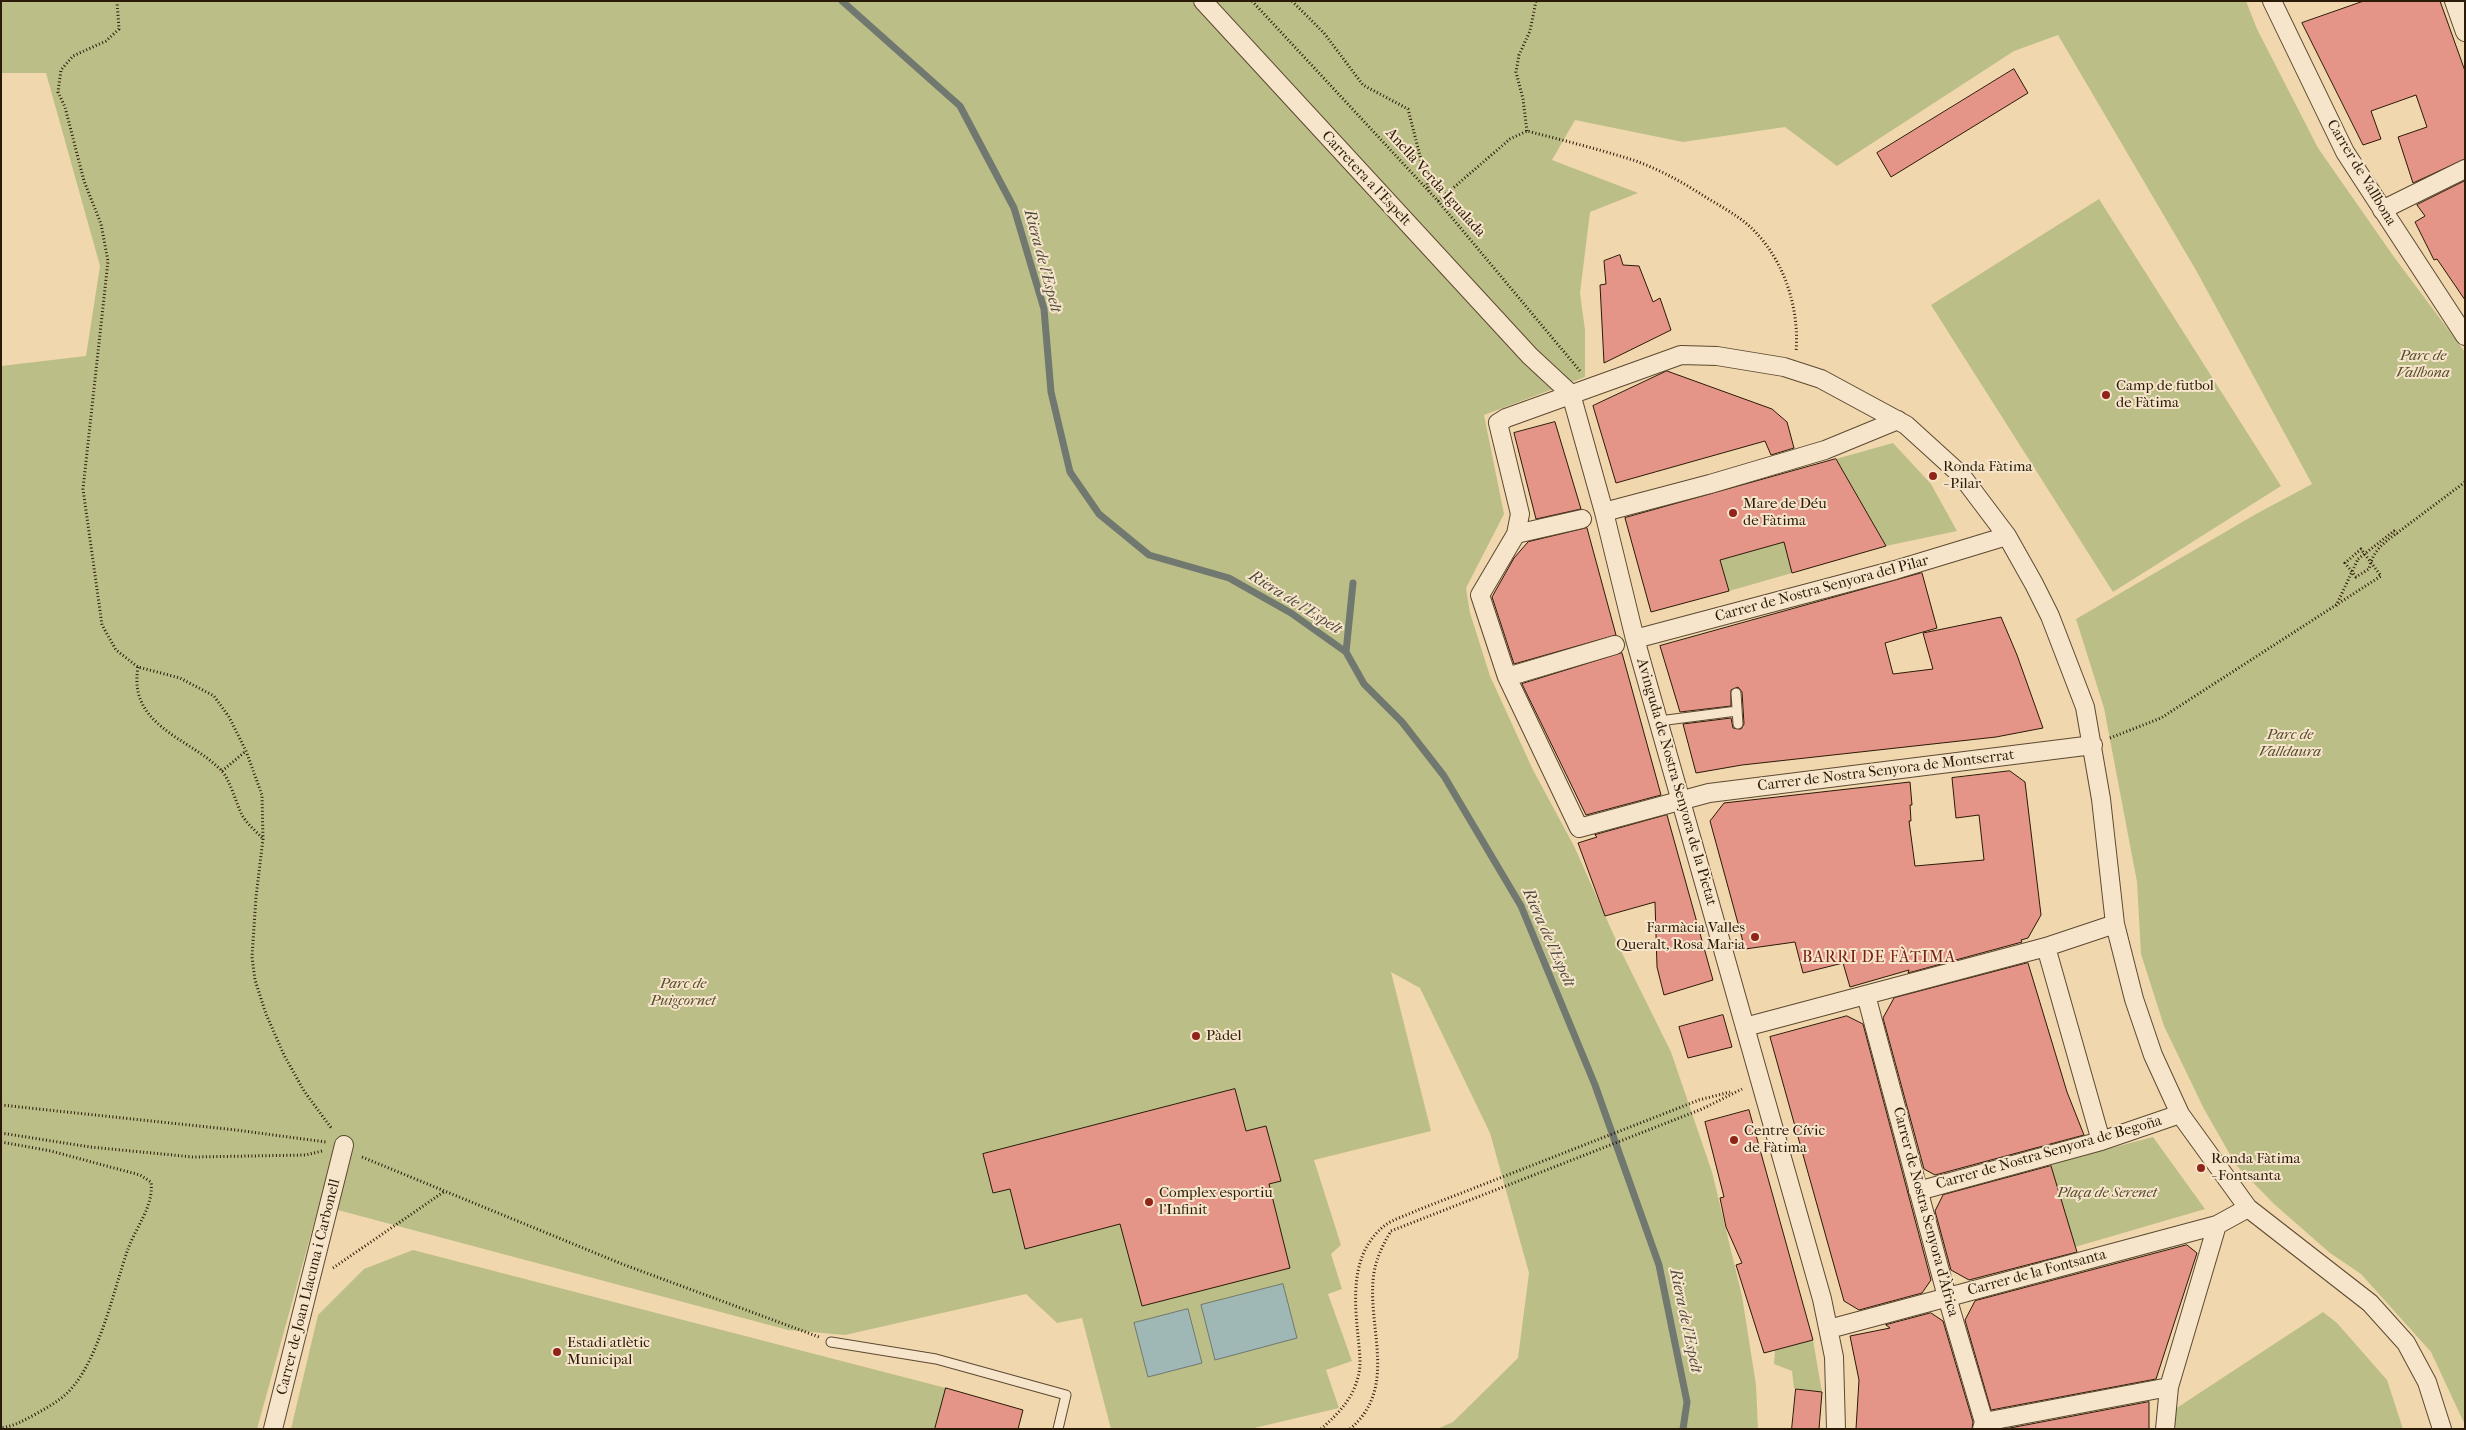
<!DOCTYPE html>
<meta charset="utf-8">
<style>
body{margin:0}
#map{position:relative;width:2466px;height:1430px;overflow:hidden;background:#f1d7ad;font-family:"IM FELL French Canon",serif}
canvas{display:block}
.frame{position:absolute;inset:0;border:2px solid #2a1a08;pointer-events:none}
</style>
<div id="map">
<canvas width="2466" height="1430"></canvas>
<div class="frame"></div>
</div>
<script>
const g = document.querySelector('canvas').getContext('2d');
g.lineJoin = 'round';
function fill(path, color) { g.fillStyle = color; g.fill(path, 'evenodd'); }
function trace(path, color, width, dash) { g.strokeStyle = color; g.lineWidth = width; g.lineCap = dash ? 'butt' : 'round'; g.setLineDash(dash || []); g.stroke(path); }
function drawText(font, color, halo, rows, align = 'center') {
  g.font = font + ' "IM FELL French Canon",serif'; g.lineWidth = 4; g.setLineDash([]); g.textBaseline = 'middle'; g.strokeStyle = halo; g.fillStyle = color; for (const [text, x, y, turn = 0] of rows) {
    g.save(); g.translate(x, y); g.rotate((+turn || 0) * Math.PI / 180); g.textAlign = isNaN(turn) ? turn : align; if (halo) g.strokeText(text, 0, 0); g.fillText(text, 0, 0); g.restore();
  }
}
fill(new Path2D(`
 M1,1H2246L2257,29L2318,148L2394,257L2465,352V1425L2431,1352L2361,1274L2330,1253L2274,1204L2236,1165L2204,1109L2164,1026L2141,954L2137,882L2104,708L2076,619L2256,514L2312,484L2197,272L2058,35L2014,51L1837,166L1785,127L1683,142L1575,120L1552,160L1638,193L1590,212L1580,293L1585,330V377L1484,415L1504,514L1466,588L1470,613L1490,676L1533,770L1574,846L1620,949L1671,1052L1712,1172L1742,1296L1756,1385L1758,1429H1437L1453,1422L1518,1358L1529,1273L1490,1133L1420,988L1391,972L1431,1131L1314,1160L1341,1245L1331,1254L1342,1289L1328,1294L1352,1361L1326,1370L1339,1408L1250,1429H1111L1082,1318L1057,1323L1026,1294L845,1335L788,1330L319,1205L257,1429H1V366L86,356L100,266L46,73H1Z
 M2099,199L2281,486L2113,592L1931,305Z
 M1893,443L1931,484L1957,531L1886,546L1836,459Z
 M1784,542L1792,573L1729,591L1720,560Z
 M2153,1137L2205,1209L2075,1247L2050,1164Z
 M413,1250L946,1388L1023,1410L1018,1429H291L318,1315L364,1269Z
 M2323,1312L2337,1323L2387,1380L2403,1429H2173L2175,1409Z
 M1813,1340L1822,1392L1794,1388L1792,1371L1774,1364L1775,1350Z`), '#bcbe88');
const water = new Path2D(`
 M1283,1284L1297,1338L1215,1360L1201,1305Z
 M1188,1309L1202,1363L1148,1377L1134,1323Z`);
fill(water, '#9fb7b5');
trace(water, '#707870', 1);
trace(new Path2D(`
 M842,1L960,106L1014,208L1044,309L1051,392L1070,472L1099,514L1149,555L1229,578L1291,613L1346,652L1364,684L1402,722L1444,776L1521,906L1595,1085L1659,1265L1687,1402L1683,1429
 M1346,652L1353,583`), '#707870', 7);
const building = new Path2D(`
 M2364,1H2440L2465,71V159L2413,183L2398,137L2427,127L2416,95L2371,111L2381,139L2363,145L2302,23Z
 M2014,69L2028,93L1891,177L1877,153Z
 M2465,181V300L2437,259L2434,260L2415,222L2425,216L2417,205Z
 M1620,255L1623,265L1639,266L1653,302L1660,298L1671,330L1604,363L1600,285L1606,284L1604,261Z
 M1667,371L1772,409L1787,422L1794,448L1771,455L1765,441L1616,483L1593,406Z
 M1555,422L1581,509L1536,519L1514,433Z
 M1836,459L1886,546L1792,573L1784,542L1720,560L1729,591L1651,612L1625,518Z
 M1587,528L1616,635L1514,664L1492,597L1514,558L1528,542Z
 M1922,573L1937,628L1885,643L1893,674L1933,669L1923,633L2001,617L2017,655L2043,728L1996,737L1742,765L1696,773L1683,724L1731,718L1733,728L1741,729L1744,724L1742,692L1738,687L1731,690V706L1680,712L1660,646Z
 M1622,653L1661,795L1586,815L1522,684Z
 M2010,771L2025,782L2041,915L2028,938L2021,940L2022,942L1908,973L1909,970L1850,987L1843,963L1803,973L1795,942L1745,949L1710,821L1724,803L1910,782L1912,805H1910L1911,821H1909L1915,866L1984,860L1979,815L1956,818L1952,778Z
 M1667,815L1713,980L1664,995L1657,967L1655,902L1605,916L1578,843L1597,837L1595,835Z
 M2028,963L2067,1092L2084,1135L1935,1175L1924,1169L1883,1018L1894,998Z
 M1723,1015L1732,1047L1688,1058L1679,1027Z
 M1847,1016L1863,1024L1931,1280L1922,1293L1859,1310L1844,1301L1770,1037Z
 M1235,1089L1246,1131L1266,1126L1281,1181L1269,1184L1290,1268L1142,1306L1120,1224L1025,1249L1010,1189L993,1193L983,1154Z
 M1749,1110L1813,1340L1764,1353L1736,1265L1742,1263L1726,1227L1720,1198L1724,1197L1705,1122Z
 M2051,1166L2077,1252L1969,1280L1951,1270L1935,1211L1943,1195Z
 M2187,1245L2197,1253L2156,1379L1991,1410L1965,1320L1975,1301Z
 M1931,1313L1943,1321L1973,1422L1972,1429H1856L1859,1380L1850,1336L1890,1328L1886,1325Z
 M946,1388L1023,1410L1018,1429H935Z
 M1796,1389L1822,1392L1819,1429H1792Z
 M2149,1402V1429H2005Z`);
fill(building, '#e59488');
trace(building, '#2a1a08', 1);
const lane = new Path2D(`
 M1736,693L1738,724
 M1659,721L1737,711
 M831,1342L936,1359L1066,1395L1058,1429`);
const street = new Path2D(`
 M1203,1L1530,356L1571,394L1604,512L1635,639L1822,1299L1834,1357L1836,1429
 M2272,1L2345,152L2465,336
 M2454,1L2465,32
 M2382,210L2465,169
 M1604,512L1710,484L1825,450L1898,420
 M1516,534L1582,519
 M1635,639L1895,570L2007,536
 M1507,677L1615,645
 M2093,745L1709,793L1579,828L1507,677L1480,595L1516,534L1520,514L1498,423L1506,418L1681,355L1717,356L1784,367L1821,379L1906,425L1961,475L2007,536L2034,584L2050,616L2085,707L2101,799L2115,924L2134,999L2153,1055L2180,1114L2248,1208L2370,1303L2406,1343L2427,1382L2442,1429
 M2046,947L2101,1141
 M1866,995L1947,1297L1984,1422L1982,1429
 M1745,1027L2046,947L2115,924
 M1918,1191L2101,1141L2180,1114
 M1829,1329L2217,1225L2248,1208
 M1984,1422L2169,1387
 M273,1429L344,1145
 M2165,1429L2169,1387L2217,1225`);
trace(lane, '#5c4931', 11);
trace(street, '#5c4931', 20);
trace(new Path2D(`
 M117,1L119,29L106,41L73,56L61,70L58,92L65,107L84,181L101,224L108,261L83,489L102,625L116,650L138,667L180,678L214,696L229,717L246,751L262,795L263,839L256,897L252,957L255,980L266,1014L284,1055L304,1091L332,1129
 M1252,1L1438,201L1580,371
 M1292,1L1324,33L1363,85L1408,109L1429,191
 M1527,131L1523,99L1516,72L1519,55L1530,31L1536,1
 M1438,201L1510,139L1527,131C1562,140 1598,149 1633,160C1659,169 1684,183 1707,198C1719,205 1731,212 1742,220C1781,250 1800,304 1796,352
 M2336,606L2358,559
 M138,667C128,726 188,737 221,770C230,779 236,803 242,815C247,824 256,831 262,838
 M2110,738L2161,718L2381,576L2361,549L2345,563L2356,577L2369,569C2373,551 2382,544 2397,533
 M222,771L246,751
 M1,1105L236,1130L326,1142
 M1,1133L90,1147L193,1157L306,1155L322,1151
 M1,1142L51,1151L140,1175L151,1182C154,1206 136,1227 128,1249C113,1291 98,1366 65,1395C56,1403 46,1408 36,1414C24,1420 15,1426 1,1428
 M362,1157L622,1264L819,1337
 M333,1268L445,1191
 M1321,1429C1337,1415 1353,1399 1358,1377C1362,1364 1359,1349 1358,1336C1354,1297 1351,1253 1384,1226C1393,1219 1408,1215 1418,1210L1699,1100L1730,1092
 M1350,1429C1397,1389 1369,1333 1373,1281C1374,1263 1382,1246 1391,1231L1702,1109L1742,1089`), '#2a1a08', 3, [1, 2.5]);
trace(lane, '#f6e5ca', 9);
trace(street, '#f6e5ca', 18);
trace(new Path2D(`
 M2358,559L2394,531L2397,533L2465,482`), '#2a1a08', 3, [1, 2.5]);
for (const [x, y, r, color] of [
 [2106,395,5,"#8f2418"],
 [1933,476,5,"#8f2418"],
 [1733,513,5,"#8f2418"],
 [1755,937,5,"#8f2418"],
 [1196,1036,5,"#8f2418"],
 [1734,1140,5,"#8f2418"],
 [2201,1168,5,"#8f2418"],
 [1149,1202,5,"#8f2418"],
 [557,1352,5,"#8f2418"]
]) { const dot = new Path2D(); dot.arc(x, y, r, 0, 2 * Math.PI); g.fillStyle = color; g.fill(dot); trace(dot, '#f6e5ca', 2); }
drawText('15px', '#2a1a08', '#f6e5ca', [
 ["Carrer de Vallbona",2361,173,59],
 ["Carretera a l'Espelt",1366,179,47],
 ["Anella Verda Igualada",1435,183,48],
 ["Carrer de Nostra Senyora del Pilar",1822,589,-15],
 ["Carrer de Nostra Senyora de Montserrat",1886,771,-7],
 ["Avinguda de Nostra Senyora de la Pietat",1676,782,74],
 ["Carrer de Nostra Senyora de Begoña",2049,1153,-16],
 ["Carrer de Nostra Senyora d'Àfrica",1925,1212,75],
 ["Carrer de la Fontsanta",2037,1273,-15],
 ["Carrer de Joan Llacuna i Carbonell",309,1287,-76]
]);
drawText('italic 15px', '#564b2e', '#f6e5ca', [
 ["Parc de",2423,356],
 ["Vallbona",2423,373],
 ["Parc de",2290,735],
 ["Valldaura",2290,752],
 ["Parc de",683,984],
 ["Puigcornet",683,1001],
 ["Plaça de Serenet",2107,1193]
]);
drawText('15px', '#2a1a08', '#f6e5ca', [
 ["Camp de futbol",2116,386],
 ["de Fàtima",2116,403],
 ["Ronda Fàtima",1943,467],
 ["- Pilar",1943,484],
 ["Mare de Déu",1743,504],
 ["de Fàtima",1743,521],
 ["Farmàcia Valles",1745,928,"right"],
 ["Queralt, Rosa Maria",1745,945,"right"],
 ["Pàdel",1206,1036],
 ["Centre Cívic",1744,1131],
 ["de Fàtima",1744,1148],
 ["Ronda Fàtima",2211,1159],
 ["- Fontsanta",2211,1176],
 ["Complex esportiu",1159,1193],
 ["l'Infinit",1159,1210],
 ["Estadi atlètic",567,1343],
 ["Municipal",567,1360]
], 'left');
drawText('italic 16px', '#4d493c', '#f6e5ca', [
 ["Riera de l'Espelt",1042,261,75],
 ["Riera de l'Espelt",1295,603,32],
 ["Riera de l'Espelt",1548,938,66],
 ["Riera de l'Espelt",1685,1321,78]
]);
g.letterSpacing = '1px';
drawText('16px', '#7a1f14', '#f6e5ca', [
 ["BARRI DE FÀTIMA",1879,958]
]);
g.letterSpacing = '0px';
</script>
